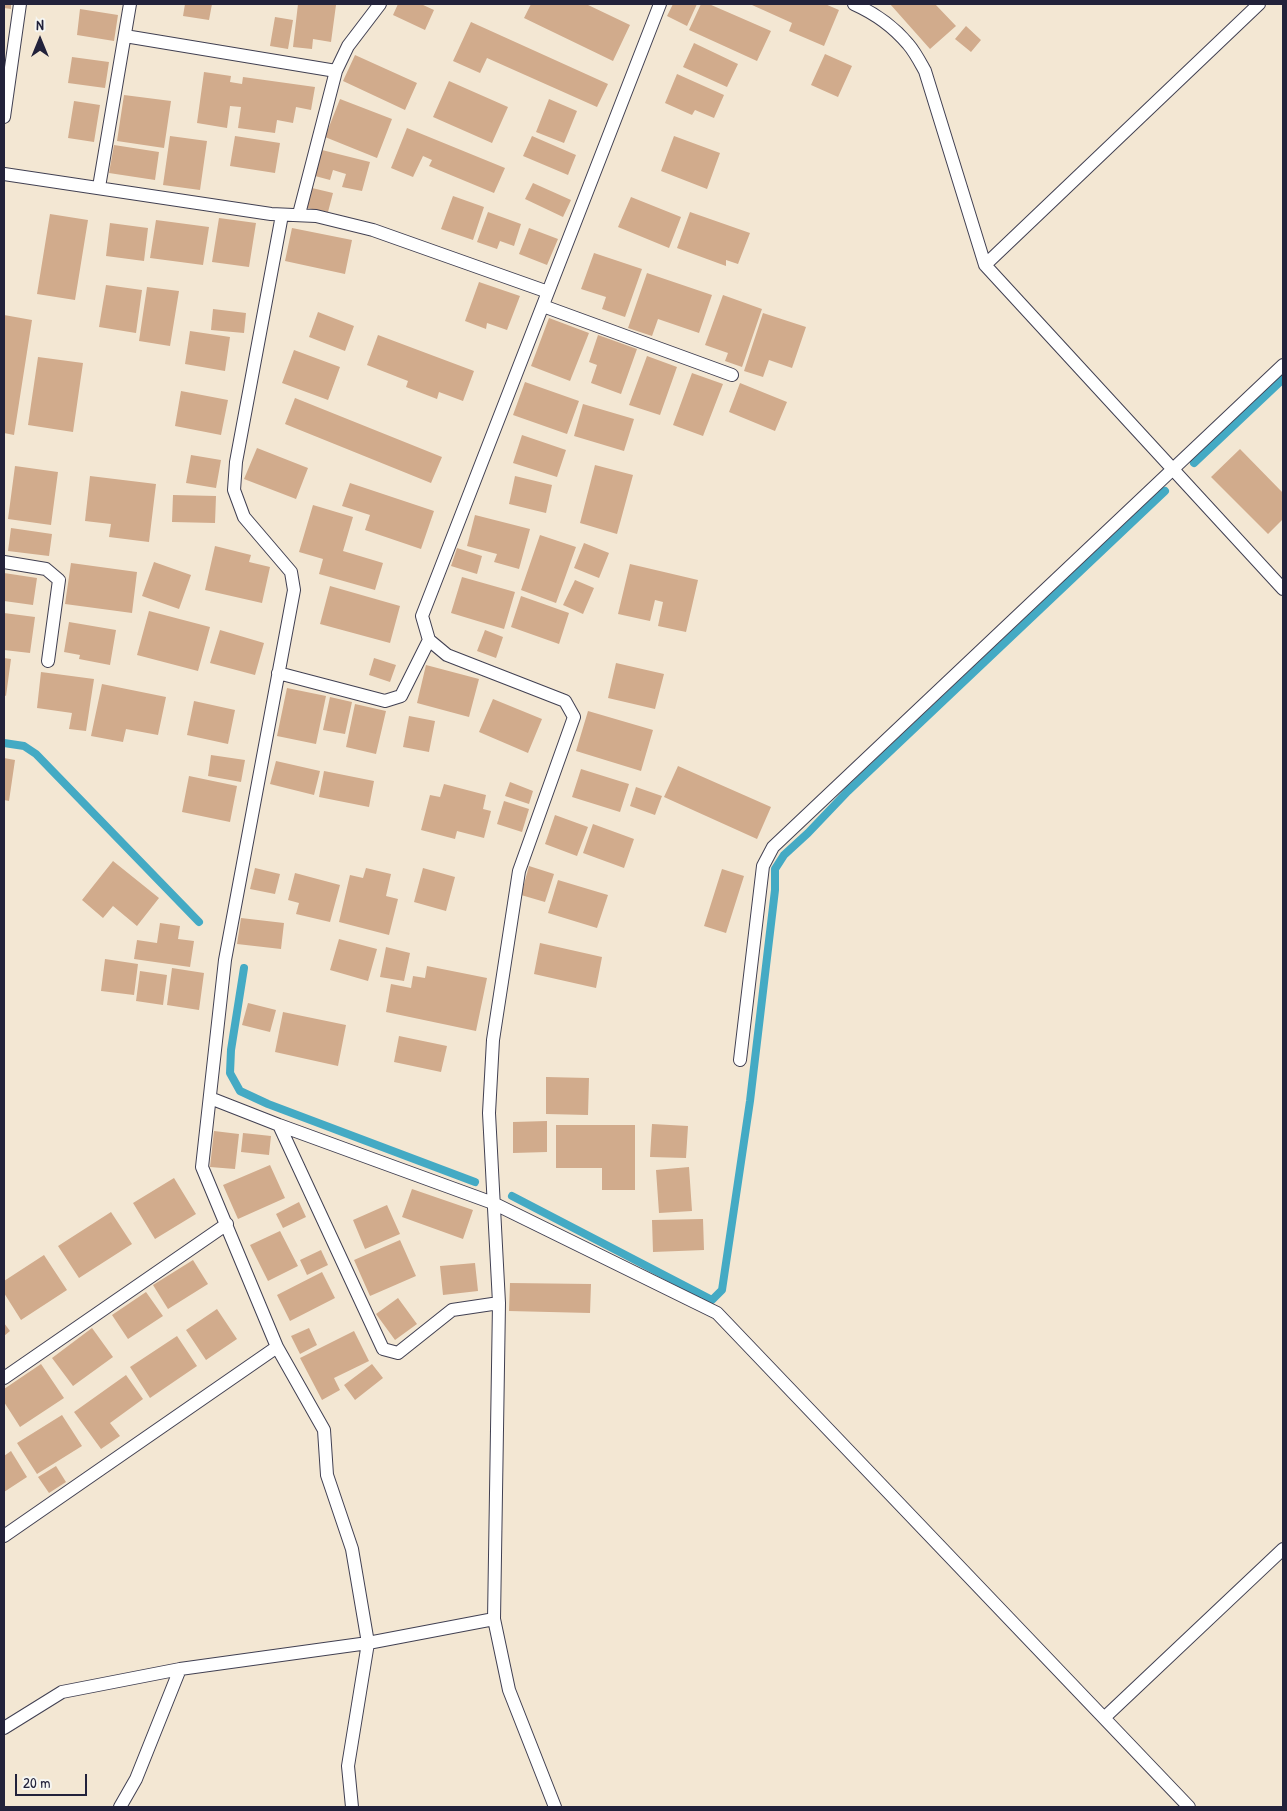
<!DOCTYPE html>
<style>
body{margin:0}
#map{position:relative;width:1287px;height:1811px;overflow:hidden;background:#f3e7d3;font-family:"Patrick Hand",sans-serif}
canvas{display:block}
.frame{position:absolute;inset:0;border:5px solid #22223b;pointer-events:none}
.north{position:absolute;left:15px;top:15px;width:50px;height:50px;-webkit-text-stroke:4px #f6f6f2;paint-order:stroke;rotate:0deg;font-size:14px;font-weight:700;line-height:20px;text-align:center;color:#22223b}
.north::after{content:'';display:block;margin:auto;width:18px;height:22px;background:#22223b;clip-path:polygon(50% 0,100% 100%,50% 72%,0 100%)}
.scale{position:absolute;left:15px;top:1774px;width:72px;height:22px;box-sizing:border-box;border:2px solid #22223b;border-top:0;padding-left:6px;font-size:15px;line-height:18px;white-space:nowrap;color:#22223b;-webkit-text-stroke:4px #f6f6f2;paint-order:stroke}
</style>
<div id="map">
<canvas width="1287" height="1811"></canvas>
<div class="frame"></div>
<div class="north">N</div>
<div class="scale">20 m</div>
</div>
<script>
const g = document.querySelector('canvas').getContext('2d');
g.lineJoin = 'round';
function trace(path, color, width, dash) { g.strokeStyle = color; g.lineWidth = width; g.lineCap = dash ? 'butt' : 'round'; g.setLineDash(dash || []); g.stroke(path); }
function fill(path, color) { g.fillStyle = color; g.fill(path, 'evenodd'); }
trace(new Path2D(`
 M1194,463L1283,379
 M4,743L24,746L36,754L199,922
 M244,968L231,1050L230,1073L240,1091L268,1104L475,1182
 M512,1196L712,1300L722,1290L750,1101L775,890V869L784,855L808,833L848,791L1165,491`), '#44aac4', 8);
fill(new Path2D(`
 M4,4H11V9L4,8Z
 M185,4H212L209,20L183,16Z
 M298,4L336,5L331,42L313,39L312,49L293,47Z
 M398,4H421L434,10L425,30L393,15Z
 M531,4H586L630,25L613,61L524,18Z
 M673,4H697L687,26L667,16Z
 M701,4H709L771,31L757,61L689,30Z
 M752,4H825L839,10L824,46L789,31L792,23L752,5Z
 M890,4H935L956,26L930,49Z
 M80,9L118,15L114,41L77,35Z
 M275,17L293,20L288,49L270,46Z
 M471,22L608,84L597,107L487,58L480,73L453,61Z
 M966,26L981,40L971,52L955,39Z
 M694,43L738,64L727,87L683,67Z
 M825,54L852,66L838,97L811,85Z
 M355,55L417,83L405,110L343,81Z
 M72,57L109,62L105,88L68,83Z
 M204,72L231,76L230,82L242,84L243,77L315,87L311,110L296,107L293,123L277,120L275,133L238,128L241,107L230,106L227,128L197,123Z
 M677,74L724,95L714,118L695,110L692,115L665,103Z
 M449,81L508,107L492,143L433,117Z
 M124,95L171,101L164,148L117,141Z
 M340,99L392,119L377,158L325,137Z
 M549,99L577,111L564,143L536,132Z
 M74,101L100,105L94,142L68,138Z
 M407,128L505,168L494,193L429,166L432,160L423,156L413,177L391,168Z
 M170,136L207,141L200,190L163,185Z
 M235,136L280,143L275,173L230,166Z
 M532,136L576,155L568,175L523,156Z
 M674,136L720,153L707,189L661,171Z
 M114,145L159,152L155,180L109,173Z
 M322,150L370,162L362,191L342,187L346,174L333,170L330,180L315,176Z
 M533,183L571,200L563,217L525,199Z
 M312,188L333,193L328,212L307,208Z
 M453,196L484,207L473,240L441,229Z
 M631,197L681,217L669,248L618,227Z
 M488,212L521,224L514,246L500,241L497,249L477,242Z
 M690,212L750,233L738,264L726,260V266L677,248Z
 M50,214L88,220L75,300L37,294Z
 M219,218L256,223L249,267L212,262Z
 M156,220L209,227L203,265L150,258Z
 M110,223L148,228L144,261L106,256Z
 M292,228L352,240L345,274L285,261Z
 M529,228L558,239L547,265L519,254Z
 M594,253L642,269L625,317L602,309L606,297L581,289Z
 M647,273L712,295L699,333L658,319L652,336L628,328Z
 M479,282L520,296L507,330L487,323L486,329L465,321Z
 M106,285L142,290L136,333L99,327Z
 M147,287L179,291L170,346L139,341Z
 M723,295L762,309L742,367L725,361L728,353L705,345Z
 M213,309L246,313L244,333L211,330Z
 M318,312L354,326L345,351L309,337Z
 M763,313L806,327L792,368L769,360L763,377L744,371Z
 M4,315L32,320L14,435L4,433Z
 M549,318L589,333L570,381L531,366Z
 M190,331L230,337L225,371L185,364Z
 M378,335L474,371L463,401L439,392L437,399L406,387L408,381L367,365Z
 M598,335L637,349L621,394L591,383L597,365L589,362Z
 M294,350L340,367L328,400L282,383Z
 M647,356L677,367L660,415L629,405Z
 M38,357L83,363L73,432L28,425Z
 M692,373L723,384L703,436L673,425Z
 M525,382L579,401L567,434L513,415Z
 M740,383L787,402L775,431L729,412Z
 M181,391L228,400L221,435L175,426Z
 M295,398L442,457L431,483L285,424Z
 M583,404L634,419L624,451L574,436Z
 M522,435L566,450L557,477L513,463Z
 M257,448L308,468L296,499L244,479Z
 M1240,449L1283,493V519L1268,534L1211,477Z
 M191,455L221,460L216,488L186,483Z
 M595,465L633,475L617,534L580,523Z
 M15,466L58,472L51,525L8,519Z
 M90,476L156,484L149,542L109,537L111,524L85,521Z
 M515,476L552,485L546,513L509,504Z
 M350,483L434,511L421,549L365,530L370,515L342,506Z
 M173,495L216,496L215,523L172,522Z
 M313,505L353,517L343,551L383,563L375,590L319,574L323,559L299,552Z
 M475,515L530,529L519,569L494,562L497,554L467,546Z
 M11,528L52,534L49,556L8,551Z
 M540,535L576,547L556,603L521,590Z
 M584,543L609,553L599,578L574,568Z
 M215,546L251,555L249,562L270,567L262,603L205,590Z
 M457,548L482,556L477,574L451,566Z
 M154,562L191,575L179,609L142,596Z
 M71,563L137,572L132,613L65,604Z
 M630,564L698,580L686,632L658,626L663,602L655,600L650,621L618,614Z
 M4,573L37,578L33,605L4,601Z
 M462,577L515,592L504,629L451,613Z
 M575,580L594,588L583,614L563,605Z
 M330,586L400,606L390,643L320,624Z
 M521,596L569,613L559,644L511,627Z
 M149,611L210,627L198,671L137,655Z
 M4,613L35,617L30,653L4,650Z
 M69,622L116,630L110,665L79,659L80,655L64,652Z
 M220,630L264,643L255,675L210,663Z
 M485,630L503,637L496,658L477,651Z
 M4,658L11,659L6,696L4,695Z
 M374,658L396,665L390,682L369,675Z
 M616,663L664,674L655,709L608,698Z
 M426,665L479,679L469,717L417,703Z
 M41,672L94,679L86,731L69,729L72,713L37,708Z
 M102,684L166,697L158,735L126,729L123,742L91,736Z
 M287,688L326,696L316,744L277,736Z
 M330,697L352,702L345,734L323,730Z
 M493,699L542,719L528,753L479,732Z
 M194,701L235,710L228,744L187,735Z
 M355,704L386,711L376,754L346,747Z
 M588,711L653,730L641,771L576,751Z
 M409,716L435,721L429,752L403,747Z
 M211,755L245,760L241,782L208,776Z
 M4,758L15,760L9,801L4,800Z
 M276,761L320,771L314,795L270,784Z
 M678,766L771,807L757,839L664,797Z
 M581,769L629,784L620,812L572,797Z
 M324,771L374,781L369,807L319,797Z
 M189,776L237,786L230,822L182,812Z
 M510,782L533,791L529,804L505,796Z
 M444,784L486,795L483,809L491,811L484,838L457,831L455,839L421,830L430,795L440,797Z
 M636,787L662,796L655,815L630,806Z
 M504,801L529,809L522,832L497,824Z
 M555,815L588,827L577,856L545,844Z
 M593,824L634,839L624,868L583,853Z
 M113,861L159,898L137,926L113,906L103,918L82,900Z
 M529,866L554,874L545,902L521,895Z
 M255,868L280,874L275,894L250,889Z
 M366,868L391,874L386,896L398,899L389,935L339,922L350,875L363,878Z
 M423,868L455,877L446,911L414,902Z
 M722,869L744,876L726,933L704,926Z
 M295,873L340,885L330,922L296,914L299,903L288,900Z
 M558,880L608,895L597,928L548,913Z
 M241,918L284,923L281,949L237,944Z
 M160,923L180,926L178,939L194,941L190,967L134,959L137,940L157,943Z
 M339,939L377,949L368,981L330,970Z
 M540,943L602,957L596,988L534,974Z
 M386,947L410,953L404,981L380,977Z
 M105,959L138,964L134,995L101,991Z
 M427,966L487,978L476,1031L386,1012L391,984L411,988L413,976L425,978Z
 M172,968L204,973L199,1010L167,1005Z
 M140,971L167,975L163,1005L136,1001Z
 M248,1003L276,1010L270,1032L242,1025Z
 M283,1012L346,1025L338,1066L275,1052Z
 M399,1036L447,1046L441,1072L394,1062Z
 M546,1077L589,1078L588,1115L546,1114Z
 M547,1121V1152L513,1153V1122Z
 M652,1124L688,1126L686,1158L650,1157Z
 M556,1125H635V1190H602V1168H556Z
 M214,1131L239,1134L235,1169L210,1167Z
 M243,1133L271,1136L269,1155L241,1152Z
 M270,1165L285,1198L238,1219L223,1185Z
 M689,1167L692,1211L659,1213L656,1170Z
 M174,1178L196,1214L155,1239L133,1203Z
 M412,1189L473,1210L463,1239L402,1217Z
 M299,1202L306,1217L283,1228L276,1214Z
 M387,1205L400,1234L365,1249L353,1220Z
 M111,1212L132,1244L79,1278L58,1246Z
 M703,1219L704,1250L653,1252L652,1220Z
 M280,1231L298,1266L268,1281L250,1245Z
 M400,1240L416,1276L370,1296L354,1260Z
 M321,1250L328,1265L307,1275L300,1260Z
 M44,1255L67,1290L21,1320L4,1293V1281Z
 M193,1260L208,1284L168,1309L153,1285Z
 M475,1263L478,1291L443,1295L440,1266Z
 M322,1272L335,1298L290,1321L277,1295Z
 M510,1283L591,1284L590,1313L509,1311Z
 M146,1292L163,1316L128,1339L112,1315Z
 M398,1298L417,1324L395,1340L376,1314Z
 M217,1309L237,1339L206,1360L186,1330Z
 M4,1323L10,1331L4,1336Z
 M92,1328L113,1357L73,1386L52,1358Z
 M309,1328L317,1345L300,1354L291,1336Z
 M354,1331L369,1361L334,1378L340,1390L322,1400L300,1358Z
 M177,1336L197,1366L150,1398L130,1367Z
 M41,1364L64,1398L20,1427L4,1402V1389Z
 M372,1364L383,1378L355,1400L344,1385Z
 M126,1375L143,1399L110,1423L120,1436L101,1449L74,1412Z
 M62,1415L82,1446L37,1474L17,1443Z
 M11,1451L27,1477L4,1492V1456Z
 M56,1466L66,1482L49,1493L38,1477Z`), '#d1ab8c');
const lane = new Path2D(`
 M854,4C874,13 893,26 908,44C915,52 920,62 925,71L985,265L1283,589
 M125,36L336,71
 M4,117L20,4
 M4,174L271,214L316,216L373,230L548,292
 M99,187L130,4
 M299,214L336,71L348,46L380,4
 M282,215L236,462L234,490L244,517L291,572L294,590L225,960L202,1167L277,1347L324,1430L327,1475L352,1549L368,1643L348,1766L352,1807
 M985,265L1259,4
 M543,306L732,375
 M4,562L46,569L59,580L48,661
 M278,673L385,701L401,696L429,640
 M740,1060L763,866L773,847L1283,365
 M210,1098L279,1125L493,1203L717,1313L1189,1807
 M279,1125L383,1349L398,1353L452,1310L499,1303
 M4,1378L227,1224
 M4,1536L277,1347
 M494,1619L499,1303L489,1113L493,1040L519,871L574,717L565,701L447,655L429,640L422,616L660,4
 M1104,1718L1283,1549
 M4,1728L62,1692L180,1669L368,1643L494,1619L509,1690L555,1807
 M120,1807L136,1779L180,1669`);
trace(lane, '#414052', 14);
trace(lane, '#fff', 12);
</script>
